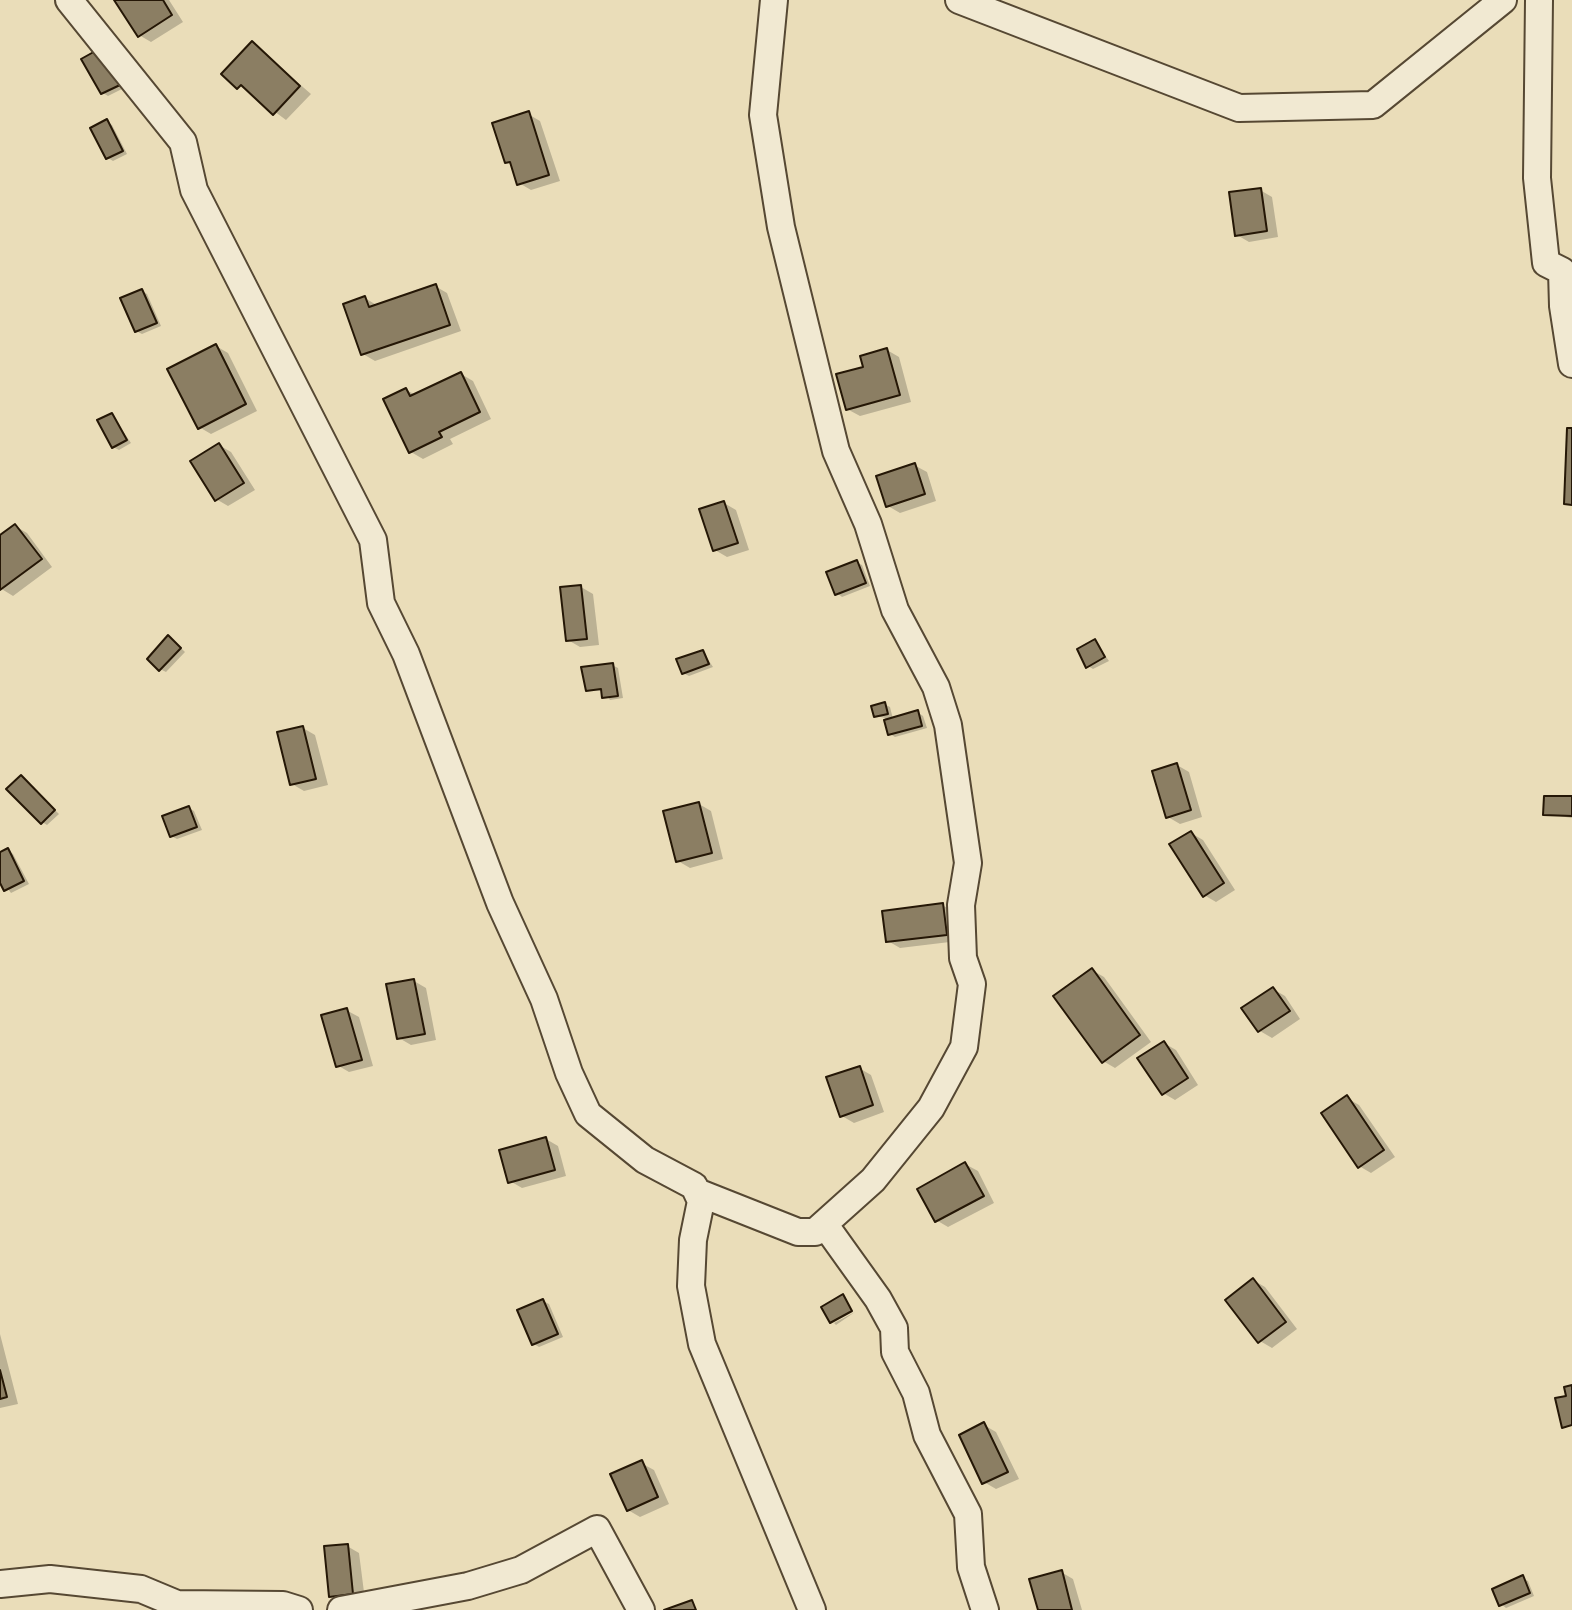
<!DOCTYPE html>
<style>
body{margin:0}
canvas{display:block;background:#eaddb9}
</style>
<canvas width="1572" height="1610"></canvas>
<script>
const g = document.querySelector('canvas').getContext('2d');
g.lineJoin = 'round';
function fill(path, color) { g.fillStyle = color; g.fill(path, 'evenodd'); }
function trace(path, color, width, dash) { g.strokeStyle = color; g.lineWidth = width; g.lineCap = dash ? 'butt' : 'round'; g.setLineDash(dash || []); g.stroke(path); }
fill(new Path2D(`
 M117,0H169L183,22L151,42L139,35Z
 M253,44L311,94L286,120L224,74Z
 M99,51L124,88L108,96L103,93Z
 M528,114L540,121L560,181L531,190L519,183L512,165L507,162Z
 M107,122L112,125L127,154L113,161L108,158Z
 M1260,190L1272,197L1278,237L1249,242L1237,235Z
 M435,286L447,293L461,331L375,361L363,354L365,298L378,306Z
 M142,291L147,294L161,326L142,334L136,331Z
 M216,346L228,353L257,411L211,434L199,427Z
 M887,350L899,357L911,402L860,416L847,409L866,368Z
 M461,374L473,381L491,419L450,439L453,444L423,459L411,452L406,390L416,395Z
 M112,415L131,443L119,450L113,447Z
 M219,445L231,452L255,490L228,506L216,499Z
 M914,465L927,472L936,501L900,513L888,506Z
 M724,503L736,510L749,550L727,557L715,550Z
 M15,526L27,533L52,567L13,596L0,588V538Z
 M856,562L862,565L870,586L842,597L837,593Z
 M581,587L593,594L599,645L580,647L568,640Z
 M174,641L185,652L166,672L160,669Z
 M1095,641L1109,661L1093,669L1088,666Z
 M703,652L713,667L689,676L683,673Z
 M612,665L618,668L623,698L610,700L603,691L587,690Z
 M884,704L890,707L893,719L917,712L923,716L927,728L895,737L890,734L885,718L876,716Z
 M303,728L315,735L328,785L304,791L292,784Z
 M1177,765L1189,772L1202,817L1180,824L1168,817Z
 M21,777L59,814L47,825L42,822Z
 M1572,799V818L1545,814Z
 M699,804L711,811L723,859L690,868L678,861Z
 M189,808L194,811L202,830L177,839L171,836Z
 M1191,833L1203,840L1235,890L1216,902L1204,895Z
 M8,850L13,854L29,884L11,893L0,878V854Z
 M942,905L955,912L958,941L900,948L888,941Z
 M1092,970L1104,977L1151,1042L1115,1068L1103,1061Z
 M414,981L426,988L436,1040L411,1045L399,1038Z
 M1273,989L1285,996L1300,1019L1272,1038L1260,1031Z
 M346,1010L359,1017L373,1066L349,1072L337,1065Z
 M1164,1043L1176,1050L1198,1085L1175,1100L1163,1093Z
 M859,1068L871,1075L884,1112L854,1123L842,1116Z
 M1347,1098L1359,1105L1395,1157L1371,1173L1359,1166Z
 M546,1139L558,1146L566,1176L522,1188L510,1181Z
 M965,1164L978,1171L994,1203L948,1227L936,1220Z
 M1253,1280L1265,1287L1297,1329L1272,1348L1260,1341Z
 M543,1301L549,1304L563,1337L539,1347L534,1344Z
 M855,1312L836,1325L834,1323Z
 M0,1334L18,1404L0,1408Z
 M984,1425L996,1432L1019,1479L996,1489L984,1482Z
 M641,1463L654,1470L669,1504L640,1517L628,1510Z
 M347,1546L359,1553L365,1600L343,1603L331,1596Z
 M1061,1572L1073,1579L1082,1610H1040Z
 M1522,1578L1528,1581L1534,1596L1506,1608L1501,1604Z`), '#0003');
const building = new Path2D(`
 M114,0H163L172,15L138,37Z
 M252,41L300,86L273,115L241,85L237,89L221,74Z
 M99,49L120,85L101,94L81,59Z
 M529,111L549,175L517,185L510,162L505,163L492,123Z
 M107,119L123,151L106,159L90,128Z
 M1261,188L1267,231L1235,236L1229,192Z
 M436,284L450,325L361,355L343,304L365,296L369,307Z
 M142,289L157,323L135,332L120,298Z
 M216,344L246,404L198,429L167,369Z
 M887,348L900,395L846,410L836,374L863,367L860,356Z
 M461,372L480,412L439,432L442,437L409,453L383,399L406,388L410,396Z
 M112,413L127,440L112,448L97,420Z
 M1567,428H1572V505L1564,504Z
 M219,443L244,483L215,501L190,461Z
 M915,463L925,494L886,507L876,476Z
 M724,501L738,543L713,551L699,509Z
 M15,524L42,559L0,590V535Z
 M857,560L866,583L835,595L826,572Z
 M581,585L587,639L566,641L560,587Z
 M168,635L181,648L159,671L147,659Z
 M1095,639L1105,657L1086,668L1077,649Z
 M703,650L709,664L682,674L676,659Z
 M613,663L618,696L602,698L601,689L586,691L581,667Z
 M885,702L888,714L874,717L871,706Z
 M918,710L922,726L888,735L884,720Z
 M303,726L316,779L290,785L277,732Z
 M1177,763L1191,810L1166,818L1152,771Z
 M21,775L55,810L41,824L6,789Z
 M1544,796H1572V816L1543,815Z
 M699,802L712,853L676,862L663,811Z
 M189,806L197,827L170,837L162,816Z
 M1191,831L1224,883L1203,897L1169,844Z
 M8,848L24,881L4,891L0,883V852Z
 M943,903L947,935L886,942L882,911Z
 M1092,968L1140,1035L1102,1063L1053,996Z
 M414,979L425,1034L397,1039L386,984Z
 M1273,987L1290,1011L1258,1032L1241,1008Z
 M347,1008L362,1060L336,1067L321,1015Z
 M1164,1041L1188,1078L1162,1095L1137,1058Z
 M860,1066L873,1105L840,1117L826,1077Z
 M1347,1095L1384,1150L1358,1168L1321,1113Z
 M546,1137L555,1170L508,1183L499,1150Z
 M965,1162L984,1196L935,1222L917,1189Z
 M1253,1278L1286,1322L1258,1343L1225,1300Z
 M843,1294L852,1311L830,1323L821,1307Z
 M543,1299L558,1334L532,1345L517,1310Z
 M0,1370L7,1397L0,1399Z
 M1572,1385V1425L1562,1428L1555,1398L1566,1396L1564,1387Z
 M984,1422L1008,1472L982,1484L959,1435Z
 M642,1460L658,1497L627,1511L610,1474Z
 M348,1544L353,1594L329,1597L324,1546Z
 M1062,1570L1072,1610H1038L1029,1579Z
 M1523,1575L1530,1593L1499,1606L1492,1589Z
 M692,1600L696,1610H664Z`);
fill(building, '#8b7e63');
trace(building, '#251706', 2);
const minor = new Path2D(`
 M69,0L183,142L194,190L373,540L381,603L406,654L500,903L544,999L569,1073L588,1114L645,1160L694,1186L701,1201L693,1240L691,1286L702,1344L812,1610
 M959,0L1239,108L1373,105L1503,0
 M1539,0L1537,178L1546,263L1562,271L1563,306L1572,364
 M697,1192L798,1232H815L873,1180L931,1108L964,1047L972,984L963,958L961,905L968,863L948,725L936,687L895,610L868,524L836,451L781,227L763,115L774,0
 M825,1225L878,1299L894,1328L895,1352L916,1393L927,1435L968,1514L971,1567L985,1610
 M0,1584L50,1579L141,1589L177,1604L283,1605L299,1610
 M341,1610L468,1586L521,1570L597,1529L641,1610`);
trace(minor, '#564833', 30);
trace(minor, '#f1e9d2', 26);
</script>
